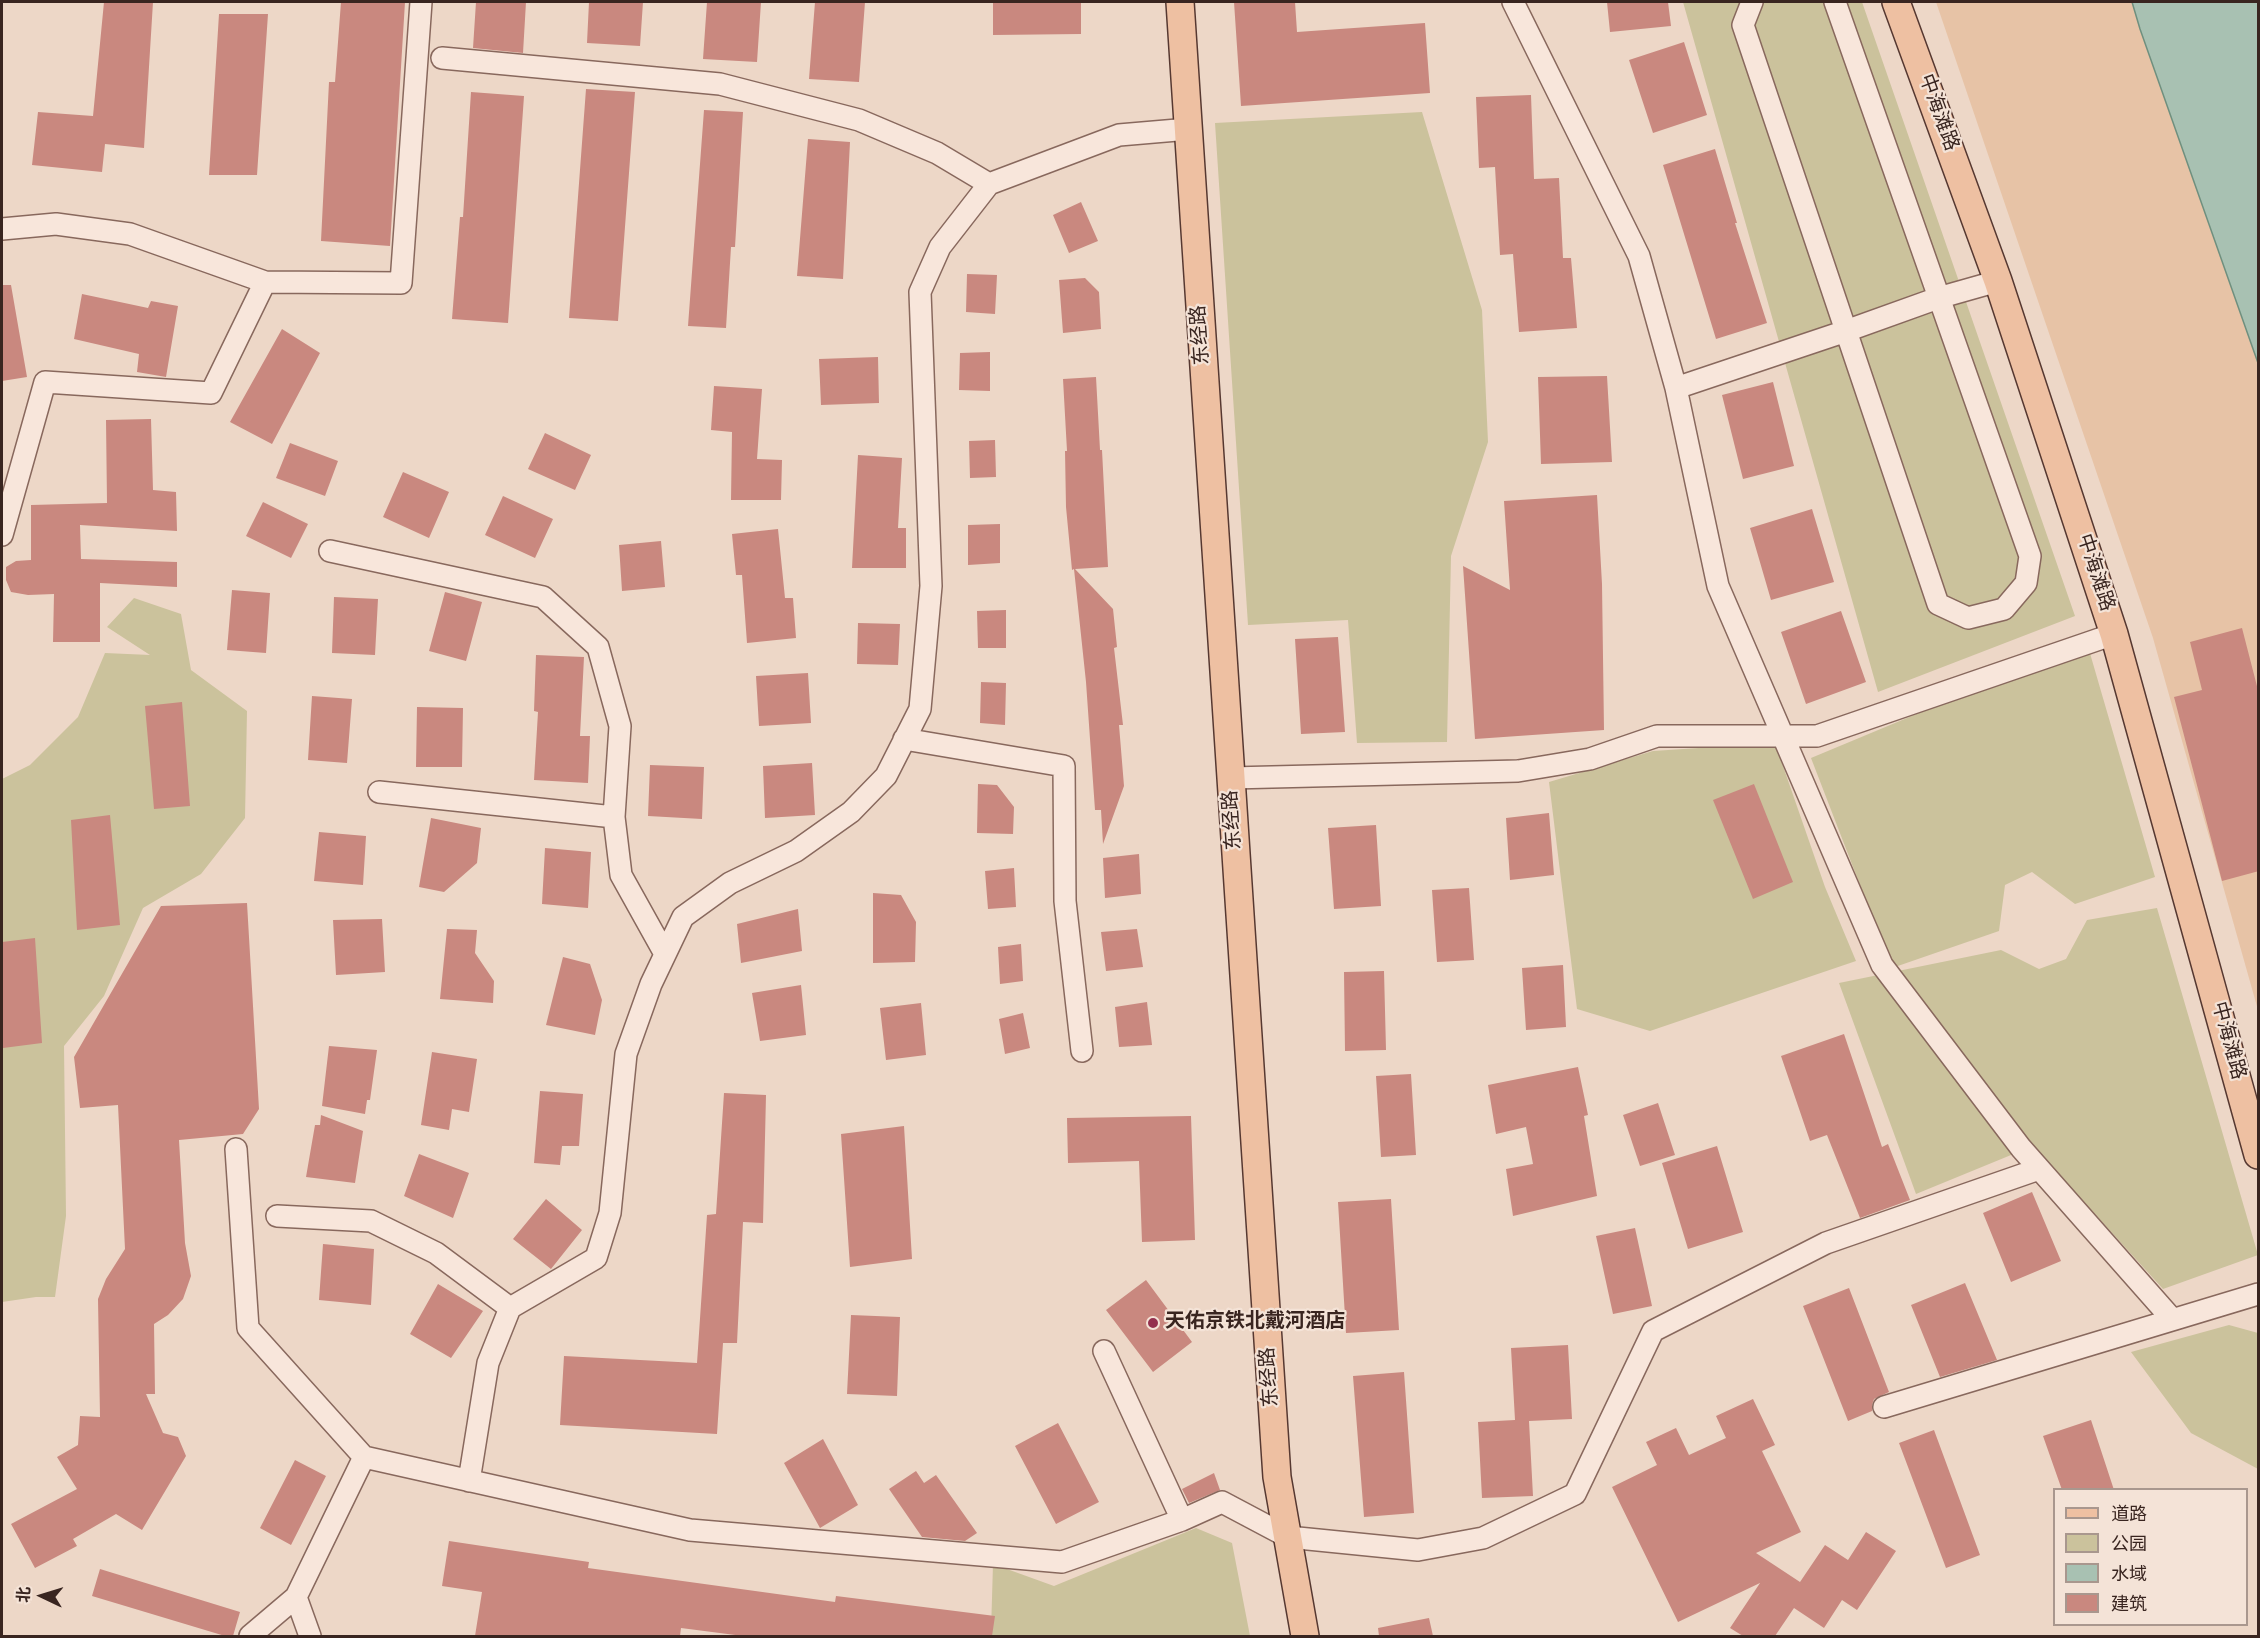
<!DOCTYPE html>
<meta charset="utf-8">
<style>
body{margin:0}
#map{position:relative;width:2260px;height:1638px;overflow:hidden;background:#edd7c7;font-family:Spectral,"Noto Sans SC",serif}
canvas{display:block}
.frame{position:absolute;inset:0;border:3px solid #392520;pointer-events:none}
.legend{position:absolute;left:2053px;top:1488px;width:195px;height:138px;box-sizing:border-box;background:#f4e3d7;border:2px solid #a9978e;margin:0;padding:8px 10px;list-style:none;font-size:18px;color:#392520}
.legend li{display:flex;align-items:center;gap:12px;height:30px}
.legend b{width:30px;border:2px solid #a9978e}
.north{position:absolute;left:12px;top:1566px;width:60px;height:60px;-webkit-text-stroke:4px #f4e3d7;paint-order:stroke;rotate:274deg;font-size:16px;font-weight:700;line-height:24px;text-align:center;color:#392520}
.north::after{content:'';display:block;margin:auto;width:21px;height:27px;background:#392520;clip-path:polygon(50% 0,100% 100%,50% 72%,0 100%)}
</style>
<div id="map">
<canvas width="2260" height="1638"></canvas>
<div class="frame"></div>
<ul class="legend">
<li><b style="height:8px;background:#eec0a2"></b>道路</li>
<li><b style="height:16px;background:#cbc29c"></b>公园</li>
<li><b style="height:16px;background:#a8c1b2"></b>水域</li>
<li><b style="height:16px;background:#c9887f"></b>建筑</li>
</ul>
<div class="north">北</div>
</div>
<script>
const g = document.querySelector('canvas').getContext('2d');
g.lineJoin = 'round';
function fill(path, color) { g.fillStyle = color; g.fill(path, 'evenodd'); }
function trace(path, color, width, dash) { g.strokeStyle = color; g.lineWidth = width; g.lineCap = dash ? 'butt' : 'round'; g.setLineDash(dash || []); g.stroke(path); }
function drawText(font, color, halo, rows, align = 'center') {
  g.font = font + ' Spectral,"Noto Sans SC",serif'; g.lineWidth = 4.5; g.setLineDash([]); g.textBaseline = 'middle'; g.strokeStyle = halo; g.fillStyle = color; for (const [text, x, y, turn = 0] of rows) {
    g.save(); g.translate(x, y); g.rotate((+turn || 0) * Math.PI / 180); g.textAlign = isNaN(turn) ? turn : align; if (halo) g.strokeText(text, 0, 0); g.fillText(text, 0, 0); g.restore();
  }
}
fill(new Path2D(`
 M1683,2H1862L2075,616L1878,692Z
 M1422,112L1482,310L1488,442L1451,556L1447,742L1357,743L1348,620L1248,625L1215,123Z
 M134,598L181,614L191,670L247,711L245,818L201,874L143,908L104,996L64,1046L66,1216L55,1297H36L2,1302V779L30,765L78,717L105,653L150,655L107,627Z
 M2087,643L2155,877L2075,904L2032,872L2005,885L1999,931L1892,968L1811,758Z
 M1775,743L1825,887L1856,961L1650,1031L1577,1009L1549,782L1653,751Z
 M2157,908L2258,1255L2163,1289L2033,1146L1916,1194L1839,983L2001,950L2039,969L2066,959L2087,920Z
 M2229,1325L2258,1333V1469L2191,1433L2131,1352Z
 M1196,1528L1232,1543L1250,1636H957L991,1632L993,1564L1054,1586Z`), '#cbc29c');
fill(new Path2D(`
 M1936,2H2132L2140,29L2258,363V1010L2153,638Z`), '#e7c3a6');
const water = new Path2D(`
 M2132,2H2258V363L2140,29Z`);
fill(water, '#a8c1b2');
trace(water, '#6f8f7e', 1.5);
fill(new Path2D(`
 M104,2H153L144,148L105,144L102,172L32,165L38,112L93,116Z
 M341,2H405L390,246L321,241L329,82H335Z
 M476,2H526L523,53L473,48Z
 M589,2H643L640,46L587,43Z
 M707,2H761L757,62L703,59Z
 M815,2H865L859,82L809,79Z
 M993,2H1081V34L993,35Z
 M1234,2H1295L1297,32L1425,23L1430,93L1241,106Z
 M1607,2H1668L1671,26L1610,32Z
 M219,14H268L257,175H209Z
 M1684,42L1707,115L1653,133L1629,60Z
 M586,89L635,92L618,321L569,318Z
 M471,92L524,96L508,323L452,319L460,217H463Z
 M1531,95L1534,179L1559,178L1563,258H1571L1577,328L1519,332L1513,254L1500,255L1495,167L1479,168L1476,97Z
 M704,110L743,112L735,247H731L726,328L688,326Z
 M808,139L850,142L843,279L797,276Z
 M1715,149L1737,223H1735L1767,323L1716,339L1663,165Z
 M1081,202L1098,241L1069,253L1053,215Z
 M967,274L997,275L995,314L966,312Z
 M1085,278L1099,292L1101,329L1063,333L1059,280Z
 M2,285H11L27,377L2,381Z
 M82,294L148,308L151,301L178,306L166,377L137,372L139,354L74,339Z
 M282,329L320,353L272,444L230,422Z
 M990,352V391L959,390L960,353Z
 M878,357L879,403L821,405L819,359Z
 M1607,376L1612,462L1541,464L1538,377Z
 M1096,377L1100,450H1102L1108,567L1075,569L1113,609L1117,647L1114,648L1123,725H1119L1124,786L1103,844L1101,810H1095L1086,682L1074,569L1072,570L1066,507L1065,451H1067L1063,379Z
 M1773,382L1794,466L1743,479L1722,395Z
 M714,386L762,389L757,459L782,460L781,500H731L732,432L711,430Z
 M151,419L153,490L176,492L177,531L80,525L81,559L177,562V587L100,583V642H53L54,594L28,595L11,592L6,580V567L16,561L31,560V505L107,503L106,420Z
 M545,433L591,455L575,490L528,469Z
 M995,440L996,477L970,478L969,441Z
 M290,443L338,461L325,496L276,478Z
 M858,455L902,458L898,528H906V568H852Z
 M403,472L449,492L429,538L383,517Z
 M1597,495L1602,584L1604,730L1475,739L1463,566L1510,590L1504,501Z
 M503,496L553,519L535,558L485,535Z
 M263,502L308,524L291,558L246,536Z
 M1812,509L1834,582L1771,600L1750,528Z
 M1000,524V563L968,565V525Z
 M778,529L785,598H793L796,638L747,643L742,575H736L732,534Z
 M661,541L665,587L622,591L619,545Z
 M232,590L270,593L266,653L227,650Z
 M445,592L482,602L466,661L429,651Z
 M334,597L378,599L375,655L332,653Z
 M1006,610V648H978L977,611Z
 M1841,611L1866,682L1806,704L1781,632Z
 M858,623L900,624L898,665L857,664Z
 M2242,628L2259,694V871L2222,881L2174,697L2202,690L2190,642Z
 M1338,637L1345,732L1301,734L1295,639Z
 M536,655L584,657L580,736H590L588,783L534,780L538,712L534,711Z
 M808,673L811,723L759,726L756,676Z
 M981,682L1006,683L1005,725L980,723Z
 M312,696L352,699L347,763L308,760Z
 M182,702L190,806L154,809L145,706Z
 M417,707L463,708L462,767H416Z
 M812,763L815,815L765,818L763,766Z
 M650,765L704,767L702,819L648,816Z
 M978,784L997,785L1014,807L1013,834L977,833Z
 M1754,784L1793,882L1753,899L1713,800Z
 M1549,813L1554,875L1510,880L1506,818Z
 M110,815L120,925L77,930L71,820Z
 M431,818L481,828L477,863L444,892L419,887Z
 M1376,825L1381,906L1334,909L1328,828Z
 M319,832L366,836L363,885L314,881Z
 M545,848L591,852L588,908L542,904Z
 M1139,854L1141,894L1105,898L1103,858Z
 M1014,868L1016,907L988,909L985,871Z
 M1469,888L1474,960L1437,962L1432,890Z
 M873,893L901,895L916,922L915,962L873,963Z
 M247,903L259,1109L243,1134L179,1140L185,1243L191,1276L183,1299L168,1315L154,1324L155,1394H146L163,1433L178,1437L186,1456L142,1530L116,1514L73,1539L77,1546L35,1568L11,1524L77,1489L57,1457L78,1445L80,1416L100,1417L98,1299L106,1279L125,1249L118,1105L80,1108L74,1057L161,906Z
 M798,909L802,951L741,963L737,924Z
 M382,919L385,972L336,975L333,920Z
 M447,929L477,930L475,953L494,981L493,1003L440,999Z
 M1137,929L1143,967L1106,971L1101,932Z
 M35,938L42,1043L3,1048L2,942Z
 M1021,944L1023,981L1000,984L998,947Z
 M563,957L590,964L602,1000L595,1035L546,1025Z
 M1563,965L1566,1027L1526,1030L1522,968Z
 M1384,971L1386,1050L1345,1051L1344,972Z
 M801,985L806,1035L760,1041L752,993Z
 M1147,1002L1152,1045L1119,1047L1115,1007Z
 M921,1003L926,1055L886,1060L880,1008Z
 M1023,1013L1030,1048L1005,1054L999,1019Z
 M1844,1034L1882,1147L1888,1144L1910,1200L1860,1218L1827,1135L1810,1141L1781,1056Z
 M329,1046L377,1050L370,1100H367L365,1114L322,1106Z
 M432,1052L477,1059L469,1112L452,1109L449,1130L421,1125Z
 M1578,1067L1588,1115L1584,1116L1597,1196L1513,1216L1506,1169L1533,1164L1526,1127L1496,1134L1488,1085Z
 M1411,1074L1416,1155L1381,1157L1376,1076Z
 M540,1091L583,1094L579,1146H562L560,1165L534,1163Z
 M724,1093L766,1095L763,1223L743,1222L737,1343H723L717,1434L560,1425L564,1356L697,1363L707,1215L716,1214Z
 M1658,1103L1675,1155L1640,1166L1623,1115Z
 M321,1115L363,1131L355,1183L306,1177L315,1125H320Z
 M1191,1116L1195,1240L1142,1242L1139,1161L1068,1163L1067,1118Z
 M904,1126L912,1259L850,1267L841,1134Z
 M1717,1146L1743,1232L1688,1249L1662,1163Z
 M419,1154L469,1173L453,1218L404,1196Z
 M2032,1192L2061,1261L2011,1282L1983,1213Z
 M546,1199L582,1230L551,1269L513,1239Z
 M1391,1199L1399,1330L1346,1333L1338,1202Z
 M1635,1228L1652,1306L1613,1314L1596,1236Z
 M323,1244L374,1249L371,1305L319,1300Z
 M1146,1280L1192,1342L1153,1372L1106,1310Z
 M1965,1283L1997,1360L1940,1377L1911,1305Z
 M438,1284L483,1311L451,1358L410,1334Z
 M1849,1288L1889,1392L1874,1399L1872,1405V1411L1848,1421L1803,1306Z
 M851,1315L900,1317L897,1396L847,1394Z
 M1568,1345L1572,1419L1529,1421L1533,1496L1482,1498L1478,1422L1515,1420L1511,1348Z
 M1404,1372L1414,1513L1364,1517L1353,1376Z
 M1753,1399L1775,1445L1762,1451L1801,1532L1756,1553L1800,1582L1825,1545L1848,1560L1866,1532L1896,1551L1857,1610L1842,1600L1824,1628L1794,1608L1775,1636H1743L1730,1628L1760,1583L1678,1622L1612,1487L1657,1465L1646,1442L1676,1428L1689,1455L1726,1438L1716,1416Z
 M2091,1420L2114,1490H2062L2043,1436Z
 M1058,1423L1099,1502L1056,1524L1015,1446Z
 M1934,1430L1980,1555L1946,1568L1899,1443Z
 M823,1439L858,1505L820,1528L784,1463Z
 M295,1460L326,1476L291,1545L260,1528Z
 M916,1471L924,1483L936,1475L977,1533L965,1541L922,1537L889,1489Z
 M1214,1473L1220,1490L1189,1503L1182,1489Z
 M449,1541L589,1562L588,1568L835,1602L836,1596L995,1616L992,1636H743L681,1628L680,1636H475L482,1592L442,1586Z
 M100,1569L240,1612L233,1636H225L92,1596Z
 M1429,1618L1433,1636H1379L1378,1628Z`), '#c9887f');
const minor = new Path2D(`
 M1513,2L1639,256L1676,388L1718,586L1882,965L2021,1148L2172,1319
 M1752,2L1743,25L1938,604L1968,618L2004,609L2026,583L2030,556L1835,2
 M442,58L720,84L859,120L937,153L989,184
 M2,229L56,224L130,234L265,282L401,283L421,2
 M1676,388L1846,331L1938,298L1998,281
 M2,535L45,382L211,393L265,282
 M330,551L543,597L598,647L620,726L614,817L621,875L665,954
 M904,739L1064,766L1065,901L1082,1051
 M1231,778L1518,771L1590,759L1657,736H1817L2114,634
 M379,792L614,817
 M236,1149L248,1328L364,1457
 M277,1216L371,1221L436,1253L510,1308
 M1104,1351L1182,1520
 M1884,1407L2258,1294
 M469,1481L488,1363L510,1308L596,1258L610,1213L626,1054L651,984L683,917L730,883L796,851L851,812L886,776L920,709L931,586L920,292L940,247L989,184L1119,135L1189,129
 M296,1597L310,1636
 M250,1636L296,1597L364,1457L690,1530L1062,1562L1182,1520L1222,1502L1288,1537L1418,1550L1483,1538L1575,1494L1653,1331L1826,1243L2039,1169`);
const major = new Path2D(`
 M1180,2L1277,1477L1305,1636
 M1896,2L1998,281L2114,634L2258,1155`);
trace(minor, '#88685d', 24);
trace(major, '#563831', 30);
trace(minor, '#f8e6db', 21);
trace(major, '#eec0a2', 27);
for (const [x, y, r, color] of [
 [1153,1323,6,"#94304e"]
]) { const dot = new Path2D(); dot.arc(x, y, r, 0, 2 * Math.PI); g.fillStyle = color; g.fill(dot); trace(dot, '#f4e3d7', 2); }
drawText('20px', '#392520', '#f4e3d7', [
 ["中海滩路",1937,113,70],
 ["东经路",1202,335,-94],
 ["中海滩路",2094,573,72],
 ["东经路",1234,820,-94],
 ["中海滩路",2227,1041,75],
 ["东经路",1271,1377,-94]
]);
drawText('bold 20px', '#392520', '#f4e3d7', [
 ["天佑京铁北戴河酒店",1165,1323]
], 'left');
</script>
